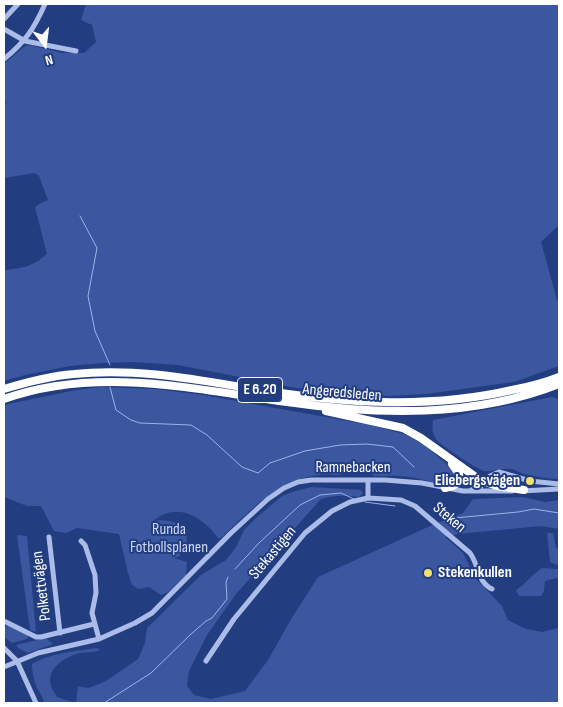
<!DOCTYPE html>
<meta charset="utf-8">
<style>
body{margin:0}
#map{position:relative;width:563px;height:707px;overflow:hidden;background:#233d81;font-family:"Sofia Sans Condensed",sans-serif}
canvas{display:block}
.frame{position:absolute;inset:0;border:5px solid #fff;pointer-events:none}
.north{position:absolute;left:20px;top:20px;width:50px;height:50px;-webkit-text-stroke:4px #233d81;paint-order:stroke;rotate:165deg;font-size:14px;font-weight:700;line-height:20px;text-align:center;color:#fff}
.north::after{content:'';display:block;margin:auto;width:18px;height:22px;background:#fff;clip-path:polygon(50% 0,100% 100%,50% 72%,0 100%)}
</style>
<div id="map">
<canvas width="563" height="707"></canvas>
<div class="frame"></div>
<div class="north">N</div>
</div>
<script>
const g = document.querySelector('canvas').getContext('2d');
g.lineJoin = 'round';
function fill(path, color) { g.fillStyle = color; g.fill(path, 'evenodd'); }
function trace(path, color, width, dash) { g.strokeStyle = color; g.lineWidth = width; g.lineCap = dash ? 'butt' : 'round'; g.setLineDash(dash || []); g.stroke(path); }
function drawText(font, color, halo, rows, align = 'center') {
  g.font = font + ' "Sofia Sans Condensed",sans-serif'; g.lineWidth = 4; g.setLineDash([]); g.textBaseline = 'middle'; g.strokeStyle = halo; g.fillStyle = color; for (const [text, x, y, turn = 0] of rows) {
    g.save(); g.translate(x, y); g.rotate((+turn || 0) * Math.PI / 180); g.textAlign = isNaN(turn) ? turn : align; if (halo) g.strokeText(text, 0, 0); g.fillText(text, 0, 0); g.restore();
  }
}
fill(new Path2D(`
 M86,4H559V225L541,242L557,300H559V366L514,382L426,394L388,396L296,388L178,365L132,362L103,363L70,366L25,375L4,381V270C23,268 32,267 47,254L35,207L39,204L48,200L39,176L35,173L4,178V105L6,102L4,98V64L25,46L29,45L63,53H84L96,42L92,25L81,20Z
 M101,387L155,389L203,395L370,425L404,434L424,444L455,472L456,480L453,484C438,486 425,479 410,477C398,475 387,476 374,476C364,467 351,473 338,475C332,475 325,474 319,475C278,479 249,512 221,538H218C202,516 177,501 153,521C163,519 180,521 185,532C188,537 186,544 186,549L178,557L174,558L187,562L186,575L167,593L161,595L149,587L139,589L132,585L128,573L119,534L77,528L66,533L54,531L41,506H27L4,497V406L8,404L76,390Z
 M552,397L558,399L559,479C555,480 527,475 521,473C518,472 515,469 511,469C502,468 491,472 484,471C477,469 440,445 436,439C432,433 432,427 433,420Z
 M311,487L361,490L363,493L359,497C345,495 335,495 321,499L236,594L207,635L189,671L187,686L194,695L211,699L245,691L268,660L293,616L318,577L428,527L463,513L473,499L523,497L545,502L559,500V529L541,526L458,534L445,537L463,553L476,579L502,606L508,620L526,629L542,632L559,628V703H44C43,697 40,693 37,688C34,681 32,672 32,664C50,653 76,651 97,648L100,650C93,653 87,652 80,653C66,656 45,669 51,686C52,690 55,693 57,697L76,703L78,686L88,688L94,686L106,681L138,659L145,643L147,628L201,575L226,560L236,547L244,530L257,517L282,496L292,492Z
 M547,533H553L556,548L559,549V564L557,565L550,562Z
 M17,535L27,536L36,632L30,630Z
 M542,568L558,569L559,580L557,578L545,581L544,591L541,596H519L516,590C526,584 532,574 542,568Z
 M7,625L29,635L27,639L12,643L4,637V629Z
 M46,638L53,644L28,653L18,648L16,645Z`), '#3a57a0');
trace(new Path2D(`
 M80,216L97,248L88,296L95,331L110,365
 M110,387L116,410L131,420L140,423L191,425L207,435L242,467L258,473L270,463L305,451L340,445L367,444L393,447L414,467
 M365,502L395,506
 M444,519L518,512L534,509L559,513
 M235,569L259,543L300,505L320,495L341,493L354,499
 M104,703L151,673L190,635L206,621L212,618L227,599L226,582L228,577`), '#9eb4e8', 1);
trace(new Path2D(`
 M4,19L18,4
 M4,29L25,41L76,51
 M4,59C25,42 34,29 45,4
 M471,490L480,487L490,476L499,472L530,481L559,484
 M521,491L559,489
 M368,498L401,500L415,506L470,553C479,565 477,582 492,589
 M49,537L60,633
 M81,541L85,545L95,575L96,593L92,613L99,639
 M4,621L36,637H41L94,624
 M4,648L17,661L36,703
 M206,661L234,619L305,533L332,511L350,502L368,498V480
 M4,667L38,653L99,639L135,623L152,613L231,533L268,499L284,488L298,482L311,480H385L422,483L463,491H512`), '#aabce7', 5);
trace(new Path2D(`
 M4,389C27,382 50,376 74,374C138,367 203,381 266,391C348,403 430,409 512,390C528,387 544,383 559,377
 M4,399C97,366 193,389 287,402C377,415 473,418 559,384
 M326,411L403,428L421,438L480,480L497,486L524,490
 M445,488L453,486L460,481L459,474L452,464`), '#fff', 8);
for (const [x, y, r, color] of [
 [530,481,5,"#f2e16d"],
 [428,573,5,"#f2e16d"]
]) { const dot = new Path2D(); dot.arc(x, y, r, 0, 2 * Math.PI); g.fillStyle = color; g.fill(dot); trace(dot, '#233d81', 2); }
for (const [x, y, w] of [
 [260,390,45]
]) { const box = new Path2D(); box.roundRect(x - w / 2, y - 12.5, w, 25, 4); g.fillStyle = '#233d81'; g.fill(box); trace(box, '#fff', 1); }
drawText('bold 15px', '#fff', null, [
 ["E 6.20",260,390]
]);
drawText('16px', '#fff', '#233d81', [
 ["Angeredsleden",342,393,5],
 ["Ramnebacken",353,468],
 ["Steken",449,518,40],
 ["Stekastigen",273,553,-50],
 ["Polkettvägen",42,586,-97]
]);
drawText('bold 16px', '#fff', '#233d81', [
 ["Eliebergsvägen",520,481],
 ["Stekenkullen",438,573,"left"]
], 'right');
drawText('16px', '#cdd9f6', '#233d81', [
 ["Runda",169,530],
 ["Fotbollsplanen",169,548]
]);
</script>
